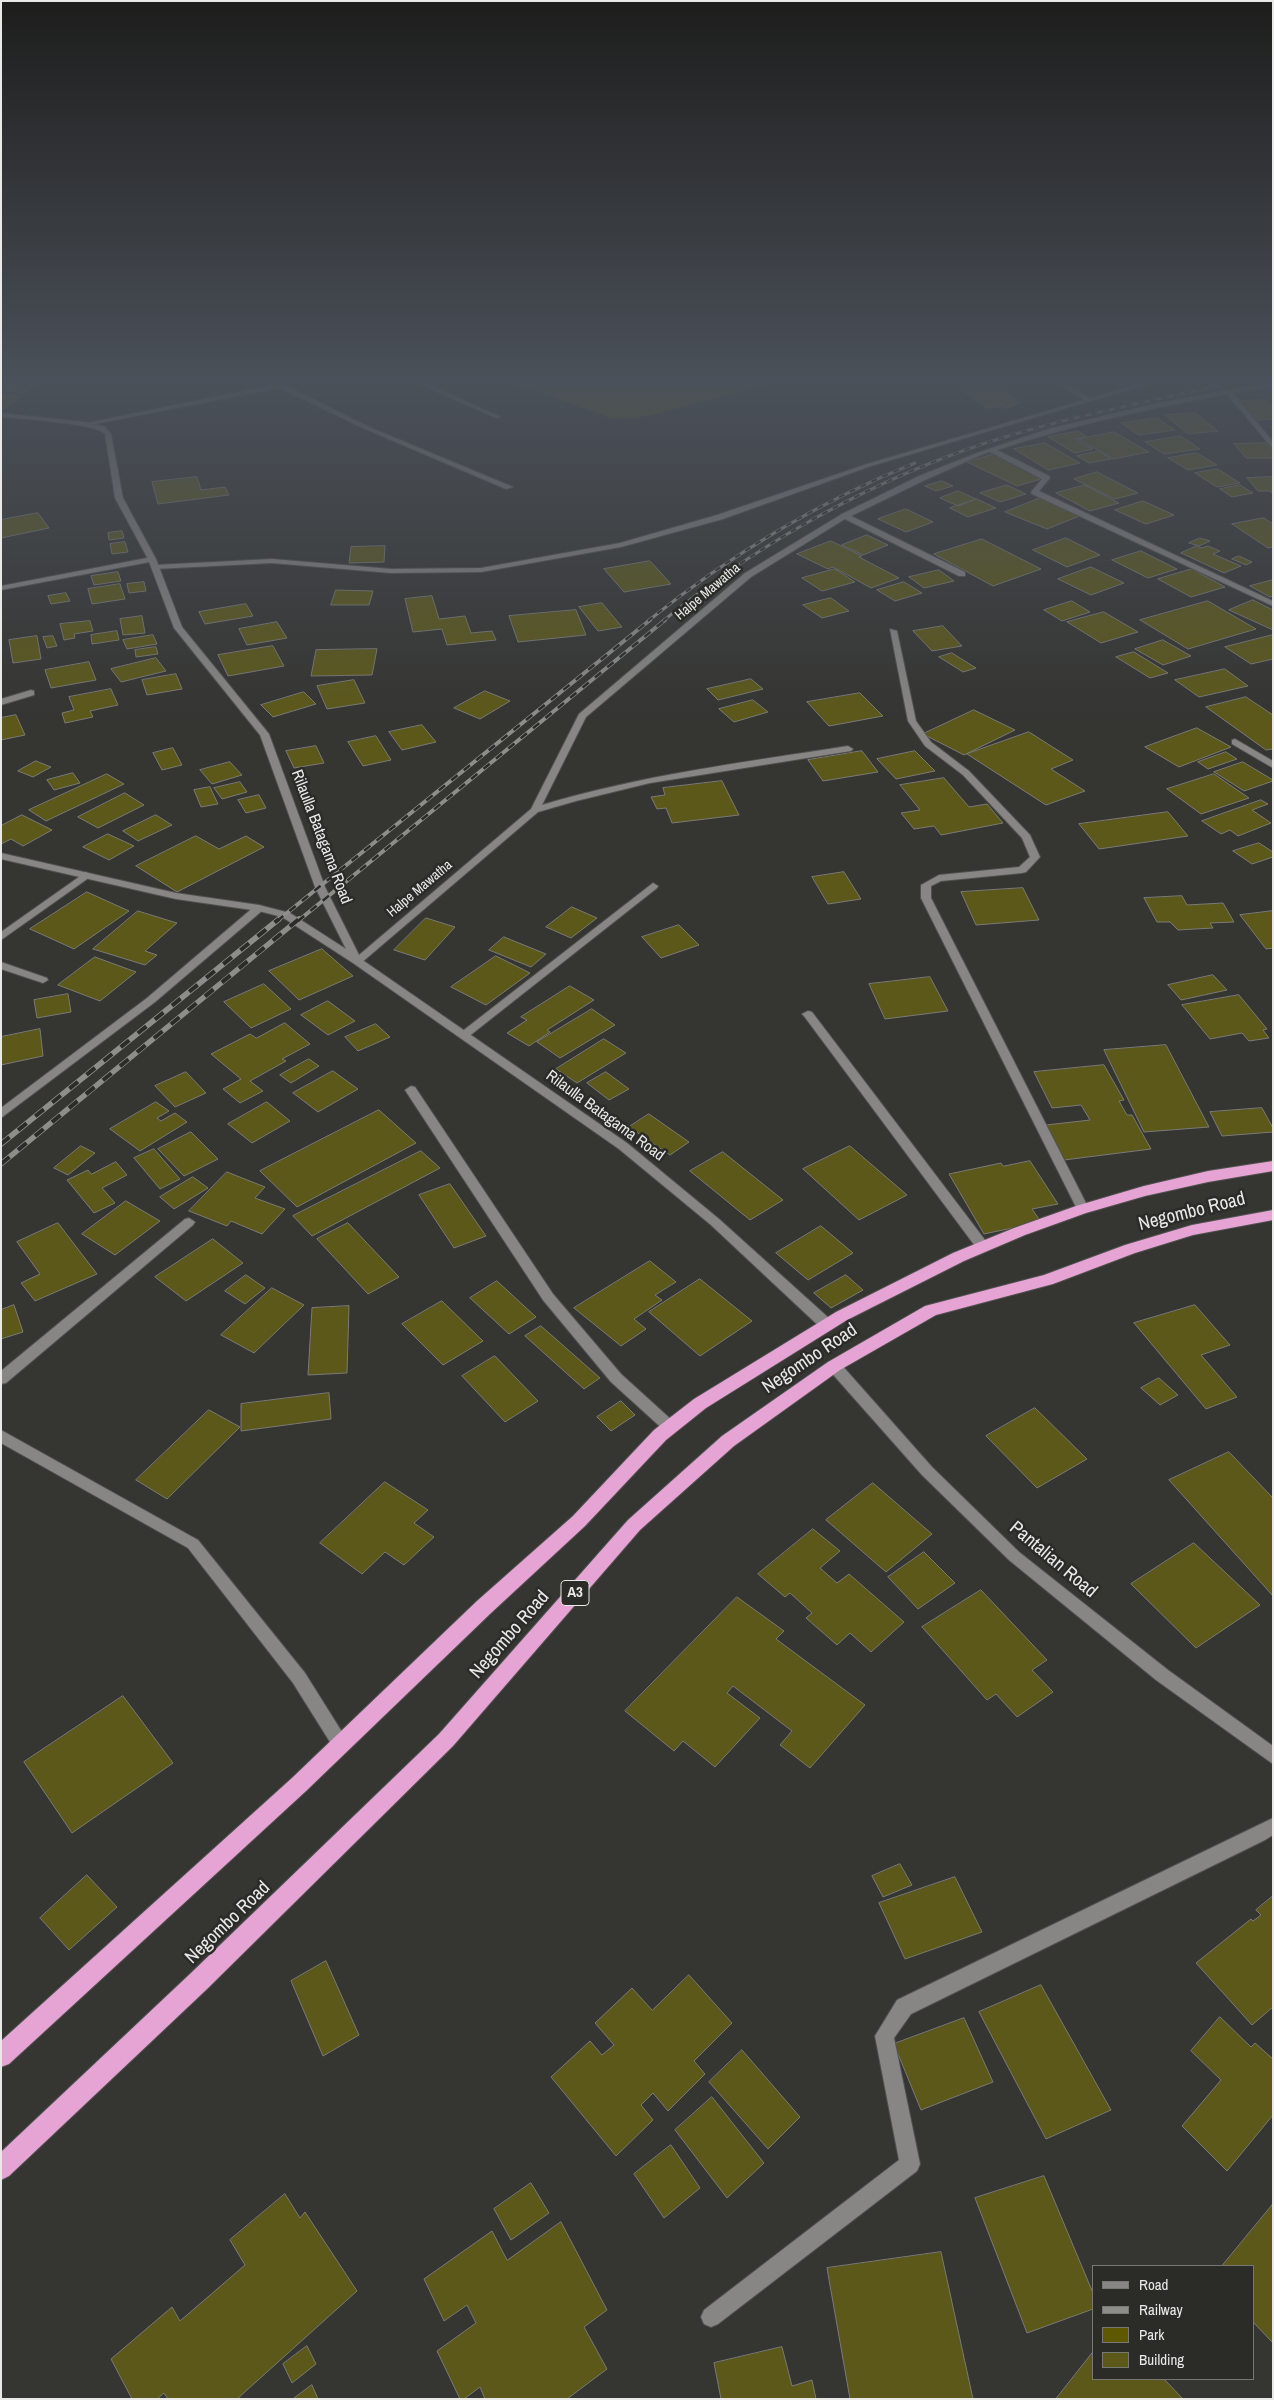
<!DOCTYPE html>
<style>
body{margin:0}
#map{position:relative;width:1274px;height:2400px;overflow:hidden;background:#353532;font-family:"Archivo Narrow",sans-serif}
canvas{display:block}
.frame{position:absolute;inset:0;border:2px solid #e9e9e7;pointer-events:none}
.legend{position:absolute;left:1092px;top:2265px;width:162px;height:115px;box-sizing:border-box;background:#2b2b28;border:1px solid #777774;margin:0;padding:6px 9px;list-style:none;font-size:15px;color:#e9e9e7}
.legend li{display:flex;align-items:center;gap:10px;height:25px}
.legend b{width:25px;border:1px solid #777774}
</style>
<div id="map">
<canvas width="1274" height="2400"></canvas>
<div class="frame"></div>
<ul class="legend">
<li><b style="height:6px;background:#878684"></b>Road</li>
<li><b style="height:6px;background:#8d8d8a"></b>Railway</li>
<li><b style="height:14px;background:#5e5900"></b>Park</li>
<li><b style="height:14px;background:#5c581a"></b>Building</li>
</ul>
</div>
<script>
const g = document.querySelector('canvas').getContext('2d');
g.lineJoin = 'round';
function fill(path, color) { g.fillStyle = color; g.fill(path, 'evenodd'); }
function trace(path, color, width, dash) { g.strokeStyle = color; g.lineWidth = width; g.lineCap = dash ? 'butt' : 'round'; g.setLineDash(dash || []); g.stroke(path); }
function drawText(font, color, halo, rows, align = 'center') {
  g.font = font + ' "Archivo Narrow",sans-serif'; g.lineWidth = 5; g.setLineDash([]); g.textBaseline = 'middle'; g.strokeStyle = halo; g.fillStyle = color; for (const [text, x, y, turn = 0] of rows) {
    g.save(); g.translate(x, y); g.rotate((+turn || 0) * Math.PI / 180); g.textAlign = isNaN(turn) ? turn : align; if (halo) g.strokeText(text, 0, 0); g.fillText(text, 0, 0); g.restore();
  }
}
fill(new Path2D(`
 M514,384H770L644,417L612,418Z`), '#5e5900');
const building = new Path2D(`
 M36,384L23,393L1,390L2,384Z
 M983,384H997L1020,403L1007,408L1001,406L987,408L958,387Z
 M1,395L20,396L6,408H1Z
 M1265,400L1273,407V419L1258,420L1238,401Z
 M1195,413L1218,431L1188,434L1165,415Z
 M1157,418L1175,430L1139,435L1121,423Z
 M1078,431L1087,437L1075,439L1093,449L1075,453L1048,437Z
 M1114,432L1149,452L1113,459L1079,439Z
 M1181,436L1200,449L1164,454L1145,442Z
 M1045,443L1080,463L1048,470L1014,449Z
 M1266,443L1273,451V458H1246L1234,444Z
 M1099,451L1111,459L1089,463L1077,456Z
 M1197,453L1217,465L1188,470L1168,458Z
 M994,454L1045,478L1017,486L967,462Z
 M1218,469L1240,483L1217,487L1195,473Z
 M1097,472L1138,493L1115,499L1074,479Z
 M197,477L201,490L225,487L229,495L158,504L152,482Z
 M1273,477V494L1270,491H1258L1247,478Z
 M942,481L953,486L936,491L925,486Z
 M1007,485L1026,494L1000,502L980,493Z
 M1085,485L1119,503L1090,511L1056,493Z
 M1240,485L1253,493L1232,497L1220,489Z
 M958,491L976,499L958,506L940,498Z
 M1040,498L1082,515L1047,529L1005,512Z
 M977,499L996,508L968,517L950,508Z
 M1143,501L1174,515L1146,524L1115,510Z
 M906,509L933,522L906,532L878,519Z
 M38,513L49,528L1,538V520Z
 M1264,518L1273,524V547L1268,548L1232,524Z
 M122,531L124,538L109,540L108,533Z
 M867,535L888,545L863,555L842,545Z
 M1066,538L1100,555L1067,567L1033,550Z
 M1200,538L1210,541L1199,546L1189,543Z
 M982,539L1041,569L993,586L934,554Z
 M831,541L862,556L859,557L899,578L871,588L833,567L828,569L797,554Z
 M125,542L128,552L112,554L110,544Z
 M385,546L384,562L349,563L351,547Z
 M1197,546L1201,548L1208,546L1220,551L1213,554L1241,566L1224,573L1181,553Z
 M1141,551L1177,569L1148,578L1112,560Z
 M1239,556L1252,562L1246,565L1232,559Z
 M650,561L671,584L624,592L604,569Z
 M1091,567L1124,583L1091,595L1058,579Z
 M835,569L855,582L822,591L802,578Z
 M1192,569L1225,587L1191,597L1158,579Z
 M939,570L954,581L924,588L909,577Z
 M118,572L121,581L94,585L91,576Z
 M1273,580V596L1270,597L1250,586Z
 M144,582L146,591L129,593L127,584Z
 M904,582L922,593L895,601L877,590Z
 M120,584L125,599L92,604L88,589Z
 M336,590L373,591L369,605H331Z
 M66,593L70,601L51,604L48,596Z
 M432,596L439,619L465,616L471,633L492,631L496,640L447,645L442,629L413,632L405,599Z
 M831,598L849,611L822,618L803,605Z
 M1253,600L1273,610V630L1229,610Z
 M1072,601L1090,612L1062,621L1044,610Z
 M1208,601L1256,629L1188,649L1140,620Z
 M602,603L622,627L598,631L579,607Z
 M246,604L253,616L205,624L199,612Z
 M576,610L586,635L518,642L509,616Z
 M1104,612L1138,632L1101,643L1067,622Z
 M142,616L145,633L123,635L120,619Z
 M90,621L93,631L74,634L75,638L64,640L60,624Z
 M277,622L287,638L247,645L239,629Z
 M943,626L962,646L932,651L913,631Z
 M117,631L119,640L92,644L91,635Z
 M153,635L157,644L127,649L123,640Z
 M1273,635V659L1251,664L1225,647Z
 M37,636L41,659L13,663L9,640Z
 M53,636L57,646L47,648L43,637Z
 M1163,640L1191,656L1163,665L1135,649Z
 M273,646L284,666L228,676L218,655Z
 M156,647L158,654L136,657L135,650Z
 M377,649L372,675L311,676L316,650Z
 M1134,652L1168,673L1150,678L1116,657Z
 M952,653L976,668L963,672L939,657Z
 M156,658L166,671L121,682L111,669Z
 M89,662L96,680L51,688L45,670Z
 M1225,669L1248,686L1199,697L1175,680Z
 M176,674L182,689L147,695L142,680Z
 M751,679L763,689L718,700L707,689Z
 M354,680L365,703L327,709L317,686Z
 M111,689L118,705L90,711L93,717L65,723L62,713L74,710L69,697Z
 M485,691L510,701L480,719L454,708Z
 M304,692L316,704L273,717L261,705Z
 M860,693L883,716L829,726L807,702Z
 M1246,697L1273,715V749L1266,750L1206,707Z
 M753,700L768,712L734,722L719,709Z
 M974,710L1015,730L964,755L923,734Z
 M16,715L25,735L1,740V718Z
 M422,725L436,742L402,750L389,732Z
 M1197,728L1231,747L1179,767L1145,747Z
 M1029,732L1073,760L1051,769L1085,791L1046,805L967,754Z
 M376,736L391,760L363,766L348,742Z
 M316,746L324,763L294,768L286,751Z
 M173,748L182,765L162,770L153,753Z
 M862,751L878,772L823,781L808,760Z
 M915,751L935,771L896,779L877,759Z
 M1226,752L1237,759L1208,769L1198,762Z
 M36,761L51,767L33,777L18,771Z
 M230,762L242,775L212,784L200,770Z
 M1243,762L1273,780V781L1244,791L1214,772Z
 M73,773L80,783L54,790L47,780Z
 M107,774L124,784L46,821L29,810Z
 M1214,774L1249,798L1201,814L1167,789Z
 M944,778L969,807L987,804L1003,823L941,835L934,826L914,829L901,813L920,810L900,785Z
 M722,781L739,815L672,823L666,808L657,809L651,797L665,795L663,788Z
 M240,782L247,792L222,799L214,788Z
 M210,787L218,804L201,807L194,790Z
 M125,793L144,805L98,828L78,817Z
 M259,795L266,808L246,813L238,800Z
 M1261,800L1268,804L1252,810L1271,823L1238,836L1230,830L1221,834L1202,821Z
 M1168,812L1188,836L1099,849L1079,824Z
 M22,815L52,830L23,846L11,839L1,844V826Z
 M156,815L172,825L138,841L123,831Z
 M108,834L134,846L109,860L83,847Z
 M196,836L219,849L246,836L264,847L177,892L136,866Z
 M1259,843L1273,852V857L1252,864L1233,851Z
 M844,872L861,899L828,904L812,877Z
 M1023,888L1039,920L976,925L961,892Z
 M87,892L129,911L74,949L30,929Z
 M1182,896L1187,905L1223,903L1234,922L1210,923L1213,928L1178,930L1170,922H1157L1144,898Z
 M572,907L597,918L571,938L546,927Z
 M138,911L177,923L145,951L157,955L145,965L93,949Z
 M1273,911V948L1266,949L1240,915Z
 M426,918L455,927L425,960L394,950Z
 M679,925L699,945L661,958L642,937Z
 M504,937L546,954L531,967L489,950Z
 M322,949L353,976L299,1000L269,971Z
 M496,956L530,973L486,1005L451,987Z
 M95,957L136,972L100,1001L58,985Z
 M1213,975L1227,990L1181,1000L1168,985Z
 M930,977L948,1011L885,1019L869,984Z
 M264,984L291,1009L251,1028L224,1002Z
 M570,986L594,1000L547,1030L550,1032L529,1046L507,1033L527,1020L521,1017Z
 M68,994L71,1012L37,1018L34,1000Z
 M1239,995L1267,1029L1263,1030L1269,1038L1249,1041L1242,1033L1210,1039L1182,1005Z
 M328,1001L355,1021L328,1035L301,1015Z
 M592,1009L615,1025L560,1058L537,1042Z
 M285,1023L310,1044L282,1059L286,1061L250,1081L263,1091L240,1103L223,1089L241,1079L211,1054L250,1034L256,1038Z
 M376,1024L390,1037L358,1051L345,1037Z
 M40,1029L43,1056L1,1065V1037Z
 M604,1039L626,1053L577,1083L556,1069Z
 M1166,1045L1209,1127L1144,1132L1104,1050Z
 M309,1059L319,1066L291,1083L280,1075Z
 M1104,1065L1124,1100L1119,1101L1127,1115H1132L1151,1149L1064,1160L1046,1125L1090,1120L1081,1105L1052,1108L1034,1072Z
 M333,1071L358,1089L318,1112L293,1093Z
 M186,1072L206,1093L175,1107L155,1086Z
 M606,1072L629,1089L609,1100L587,1083Z
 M156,1102L169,1111L157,1118L161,1121L175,1113L187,1122L140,1151L110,1129Z
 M267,1102L290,1121L252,1143L228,1124Z
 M1262,1108L1273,1128V1132L1222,1136L1210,1112Z
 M379,1110L416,1143L297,1207L260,1171Z
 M649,1114L689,1142L670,1155L629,1127Z
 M191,1132L218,1159L184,1176L158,1149Z
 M81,1146L95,1153L68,1175L54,1168Z
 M850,1146L907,1195L859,1220L803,1169Z
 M154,1149L180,1179L160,1189L134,1158Z
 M421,1151L440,1168L312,1236L293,1216Z
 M723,1152L783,1200L750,1220L690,1171Z
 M1030,1161L1058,1204L1032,1209L1041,1222L984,1234L949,1174L1001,1163L1003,1166Z
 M116,1162L127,1175L102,1188L115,1203L94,1213L67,1180L88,1170L91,1174Z
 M227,1172L265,1187L255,1198L285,1209L262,1234L231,1221L227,1226L189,1211Z
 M193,1177L208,1188L174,1209L160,1197Z
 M450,1184L486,1236L454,1248L419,1195Z
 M126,1201L160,1221L115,1255L82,1234Z
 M58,1223L97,1274L35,1301L21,1283L40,1274L17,1242Z
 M348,1223L399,1277L368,1294L317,1239Z
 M821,1226L853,1253L808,1280L776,1253Z
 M213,1239L243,1263L186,1301L155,1277Z
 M650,1261L676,1282L655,1295L662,1300L634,1319L646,1329L621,1346L574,1308Z
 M246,1275L265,1288L245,1304L225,1291Z
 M846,1275L863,1290L831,1308L814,1293Z
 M700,1279L752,1321L700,1356L649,1312Z
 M497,1281L536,1317L509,1334L470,1298Z
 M272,1288L304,1305L254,1353L221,1335Z
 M442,1301L483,1341L443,1365L402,1324Z
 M14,1305L23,1332L1,1339V1310Z
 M1195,1305L1230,1345L1201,1355L1237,1397L1206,1409L1134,1323Z
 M349,1306L347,1373L308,1375L312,1308Z
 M541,1326L600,1378L584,1389L525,1336Z
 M495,1356L538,1401L505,1422L462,1376Z
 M1159,1378L1178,1395L1160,1405L1141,1388Z
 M329,1393L331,1419L241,1431V1404Z
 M621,1401L635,1415L611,1431L597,1417Z
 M1035,1408L1087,1459L1037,1488L986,1436Z
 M209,1410L240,1427L167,1499L136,1480Z
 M1229,1452L1273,1498V1596L1169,1480Z
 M385,1482L428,1510L414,1523L434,1537L404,1565L385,1552L362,1574L320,1543Z
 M873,1483L932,1534L886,1572L826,1520Z
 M813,1529L840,1551L820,1568L837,1583L849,1574L904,1622L871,1652L850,1633L837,1645L806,1618L812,1613L790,1593L785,1597L758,1574Z
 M1194,1543L1260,1605L1196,1648L1131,1584Z
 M924,1552L955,1583L918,1609L888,1577Z
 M981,1590L1047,1660L1032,1670L1053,1692L1017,1717L996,1694L987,1700L922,1627Z
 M737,1597L784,1631L776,1639L865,1705L810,1768L780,1745L792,1731L733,1686L727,1693L760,1718L715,1767L683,1741L674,1751L625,1711Z
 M123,1696L173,1763L72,1833L24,1762Z
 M900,1864L912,1885L883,1897L872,1876Z
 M87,1875L117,1907L69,1950L40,1918Z
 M955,1877L982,1932L905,1959L879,1903Z
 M1273,1896V2007L1252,2025L1196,1963L1251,1919L1253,1921L1261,1915L1256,1910Z
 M326,1961L359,2035L323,2056L291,1981Z
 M689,1975L732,2023L694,2061L705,2074L668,2111L653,2093L641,2105L653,2120L616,2156L551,2077L590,2041L602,2055L614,2045L595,2023L632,1988L652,2010Z
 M1041,1985L1111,2110L1046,2139L979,2012Z
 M1220,2017L1251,2047L1255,2043L1273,2059V2115L1227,2171L1182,2126L1221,2080L1191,2051Z
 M964,2018L993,2082L921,2110L894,2044Z
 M742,2050L800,2117L768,2149L709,2082Z
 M712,2097L764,2163L727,2198L675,2130Z
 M671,2145L700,2188L664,2218L634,2174Z
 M1044,2176L1093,2293V2309L1027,2333L975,2198Z
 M531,2183L549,2213L511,2240L494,2209Z
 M285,2194L300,2218L305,2212L357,2291L237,2399H168L164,2393L157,2399H132L111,2359L172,2307L180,2321L245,2265L230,2240Z
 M1273,2204V2343L1253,2322V2266H1222Z
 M561,2222L607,2310L584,2327L607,2369L567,2399H485L480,2387L464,2399H460L437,2351L476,2323L467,2305L444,2321L424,2279L492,2231L507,2260Z
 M941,2252L973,2399H850L827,2268Z
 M307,2346L316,2364L292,2383L283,2364Z
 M782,2347L792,2386L812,2380L816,2399H721L714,2363Z
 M1093,2352V2379H1164L1183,2399H1056Z
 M312,2385L318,2399H293Z`);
fill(building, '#5c581a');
trace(building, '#7a7a77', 1);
const street = new Path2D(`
 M278,384H291L287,386L369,427L513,487L506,489L365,429L279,388L85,426L82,424Z
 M419,384H427L501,417L496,418Z
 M1059,384H1067L1090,398L1138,384H1148L871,466L723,519L621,547L481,572L391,573L272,563L155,569L151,567L155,565L272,559L391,569L481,568L620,543L717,515L867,464L1084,400Z
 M1262,384H1273V386L1233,393L1273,442V449L1227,394C1149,409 1072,425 997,450L1049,476L1050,478L1039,491L1273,601V606L1032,494L1031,492L1042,479L990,452L981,455L925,480L851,516L965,572V576H959L845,519L751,577L586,717L542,805C642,775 745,762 848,746L853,749L851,751L650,783L576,801L538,812L361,963L357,964L352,961L531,809L579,714L745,573L842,514L919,476L977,453L1048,429L1158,403Z
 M152,557L156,559L155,561L1,590V586Z
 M890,629L897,631L916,721L931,742L969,771L1030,835L1040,857L1026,872L1022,873L941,881L931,886V898L1089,1209L1087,1212H1079L1077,1209L921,898V885L939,875L1019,867L1030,857L1022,838L963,775L925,746L908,721Z
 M31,690L34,691V695L1,705V699Z
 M1235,739L1273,761V768L1232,744V740Z
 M86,872L91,875L90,877L1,940V932Z
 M653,883L658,886L657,888L468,1037H460L458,1035L460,1033Z
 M259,905L264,908L263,910L155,1002L1,1118V1108L147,998L255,906Z
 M1,962L47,978L48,980L43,983L1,969Z
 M808,1011L812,1012L988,1244L989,1247L988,1250H978L804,1016L802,1014Z
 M411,1086L415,1087L553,1294L621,1374L675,1423L677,1427L675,1431L670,1433L665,1431L611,1382L543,1300L405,1090Z
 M189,1218L195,1222L193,1225L6,1383L1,1384V1371L185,1219Z
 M834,1361L839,1362L932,1467L1019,1552L1168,1670L1273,1746V1764L1156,1680L1009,1560L922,1475L829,1370L827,1366L829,1362Z
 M1,1430L198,1540L305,1673L347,1740L349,1745L347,1750L341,1753L335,1750L293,1683L188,1548L1,1443Z
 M1273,1818V1835L1265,1840L911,2014L894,2038L920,2164L917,2171L718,2324L711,2327L704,2324L701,2317L704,2310L899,2160L875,2036L897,2000Z`);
const secondary = new Path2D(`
 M1,413L85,422L105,427L111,434L123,498L156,559L182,627L269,734L325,887L361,959L627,1143L719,1219L831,1320L833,1324L831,1328H821L711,1225L619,1149L353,963L282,917L259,911L176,899L1,859V853L176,893L259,905L290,913L346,949L315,887L260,735L174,628L148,559L115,498L105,434C95,423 20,419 1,417Z`);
const highway = new Path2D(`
 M1273,1161V1171L1208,1182L1145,1196L1086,1213L1025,1235L964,1261L847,1320L706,1408L666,1440L585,1526L491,1613L306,1791L9,2064L1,2067V2041L292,1778L477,1601L573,1516L654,1430L694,1399L836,1312L953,1253L1014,1228L1076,1206L1144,1186L1208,1171Z
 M1273,1210V1220L1193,1235L1135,1253L1053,1284L936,1315L840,1370L734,1446L640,1530L453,1746L207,1989L9,2176L1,2180V2152L191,1973L439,1734L628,1520L722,1436L828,1362L925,1306L1044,1275L1125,1245L1192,1225Z`);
trace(street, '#51514f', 2);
trace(secondary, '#51514f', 2);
trace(highway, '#51514f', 2);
fill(street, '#878684');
fill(secondary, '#878684');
fill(highway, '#e5a4d3');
const railFar2 = new Path2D(`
 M648,621C730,555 818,502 915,463
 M663,621C752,548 857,489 965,450C1050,420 1139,404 1226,384`);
const railFar1 = new Path2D(`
 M277,921L650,620
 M298,921L665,620`);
const rail = new Path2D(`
 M1,1144L279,919
 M1,1164L299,919`);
trace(railFar2, '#8d8d8a', 3);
trace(railFar1, '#8d8d8a', 4);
trace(rail, '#8d8d8a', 5.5);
trace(railFar2, '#2b2b28', 2, [6]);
trace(railFar1, '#2b2b28', 2.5, [8]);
trace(rail, '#2b2b28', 4, [11]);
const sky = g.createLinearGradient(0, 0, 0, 720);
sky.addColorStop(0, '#1d1d1c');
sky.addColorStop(0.53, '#4b515a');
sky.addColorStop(1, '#4b515a00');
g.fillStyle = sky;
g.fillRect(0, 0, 1274, 720);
drawText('14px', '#e9e9e7', '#2b2b28', [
 ["Halpe Mawatha",708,592,-40],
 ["Halpe Mawatha",420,889,-40]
]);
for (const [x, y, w] of [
 [575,1593,28]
]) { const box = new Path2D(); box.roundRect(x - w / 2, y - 12.5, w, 25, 4); g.fillStyle = '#2b2b28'; g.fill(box); trace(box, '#e9e9e7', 1); }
drawText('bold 15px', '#e9e9e7', null, [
 ["A3",575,1593]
]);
drawText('16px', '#e9e9e7', '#2b2b28', [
 ["Rilaulla Batagama Road",321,837,69],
 ["Rilaulla Batagama Road",605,1116,36]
]);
drawText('19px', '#e9e9e7', '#2b2b28', [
 ["Negombo Road",1192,1212,-14],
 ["Negombo Road",810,1359,-34],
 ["Pantalian Road",1053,1560,40],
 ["Negombo Road",510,1635,-49],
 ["Negombo Road",228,1923,-44]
]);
</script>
